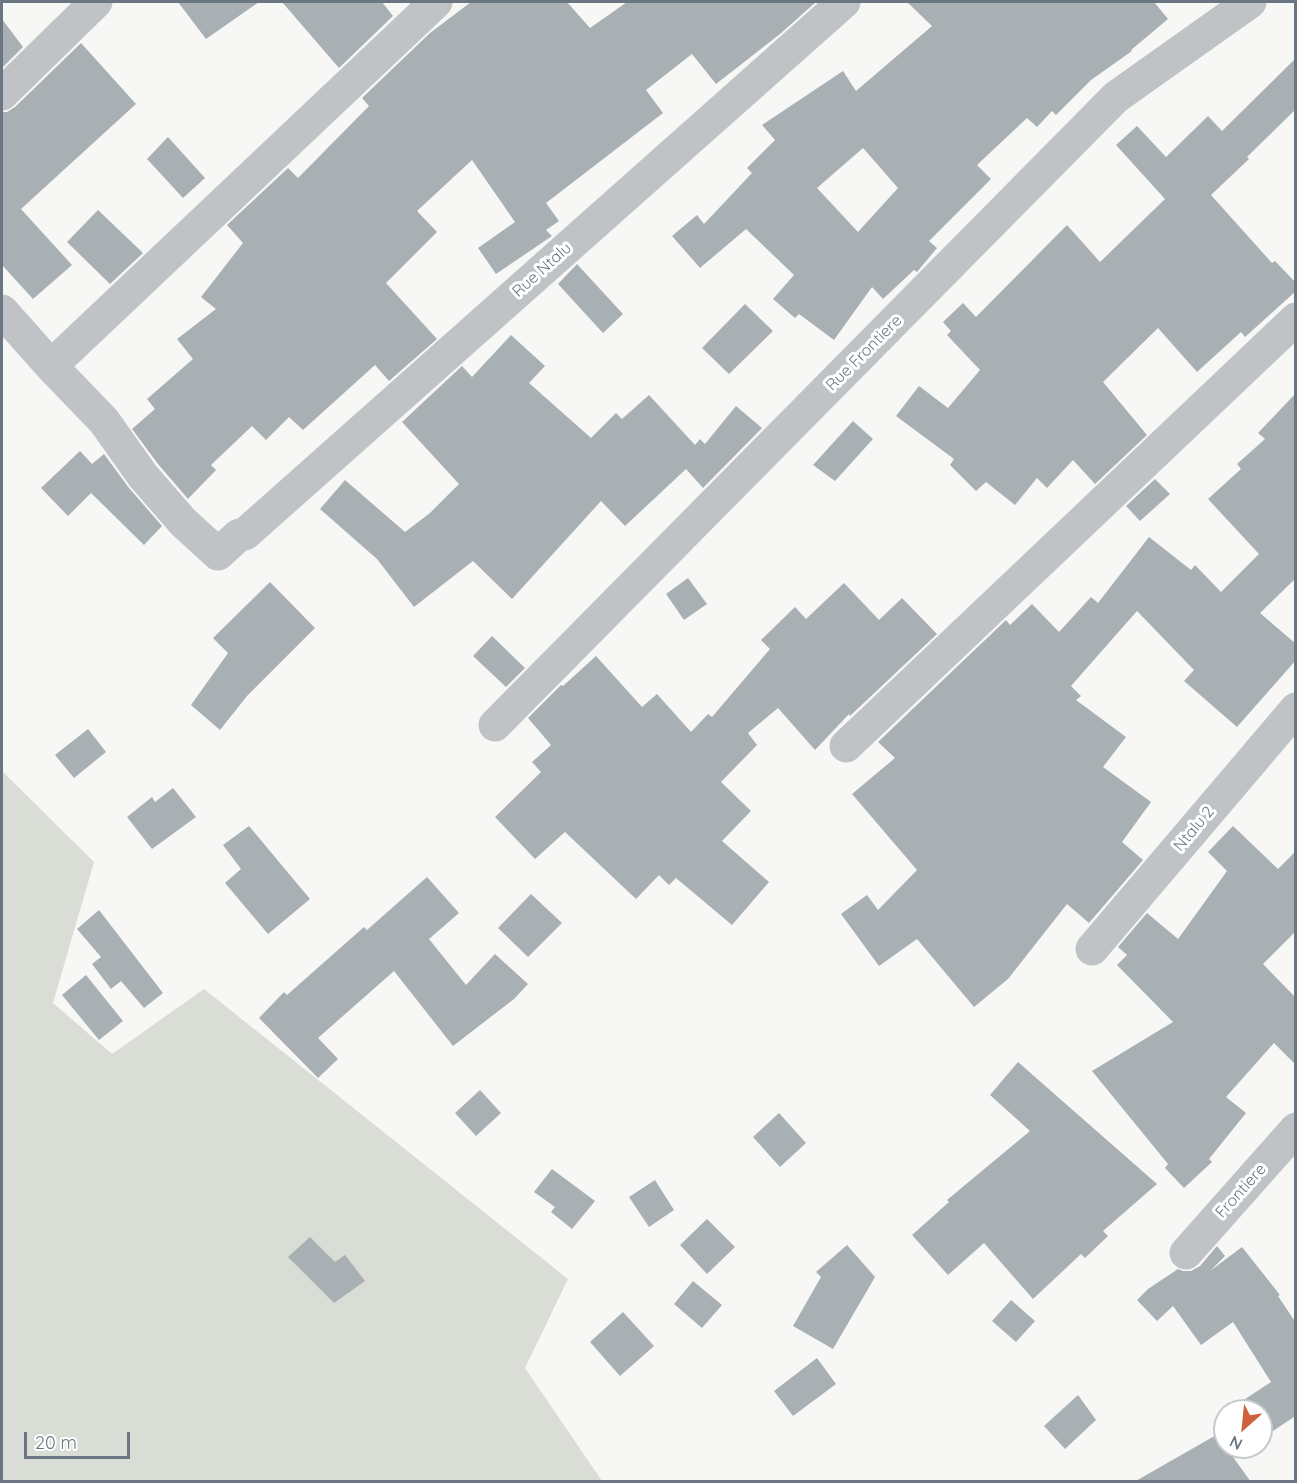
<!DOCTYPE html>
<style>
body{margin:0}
#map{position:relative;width:1297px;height:1483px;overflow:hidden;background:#f7f7f5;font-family:Quicksand,sans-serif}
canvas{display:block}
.frame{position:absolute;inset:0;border:3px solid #6a7782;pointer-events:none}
.north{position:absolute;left:1213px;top:1399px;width:60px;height:60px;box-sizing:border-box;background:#fff;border:2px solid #c3c9cd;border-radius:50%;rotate:207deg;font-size:16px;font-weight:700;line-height:24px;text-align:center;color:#6a7782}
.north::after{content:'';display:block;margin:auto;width:21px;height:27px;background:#ce623d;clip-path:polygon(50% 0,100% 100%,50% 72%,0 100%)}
.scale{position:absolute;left:24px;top:1432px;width:106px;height:27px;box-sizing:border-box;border:3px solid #6a7782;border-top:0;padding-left:8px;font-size:18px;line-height:21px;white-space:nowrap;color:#6a7782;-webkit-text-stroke:4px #fff;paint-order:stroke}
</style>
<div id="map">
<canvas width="1297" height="1483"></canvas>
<div class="frame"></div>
<div class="north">N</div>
<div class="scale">20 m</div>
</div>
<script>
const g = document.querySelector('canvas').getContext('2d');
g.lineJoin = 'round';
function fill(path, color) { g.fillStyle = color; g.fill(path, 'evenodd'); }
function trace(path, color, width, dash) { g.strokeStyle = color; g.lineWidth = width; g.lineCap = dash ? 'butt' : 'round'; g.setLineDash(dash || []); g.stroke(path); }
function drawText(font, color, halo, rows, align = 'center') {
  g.font = font + ' Quicksand,sans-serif'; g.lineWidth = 6; g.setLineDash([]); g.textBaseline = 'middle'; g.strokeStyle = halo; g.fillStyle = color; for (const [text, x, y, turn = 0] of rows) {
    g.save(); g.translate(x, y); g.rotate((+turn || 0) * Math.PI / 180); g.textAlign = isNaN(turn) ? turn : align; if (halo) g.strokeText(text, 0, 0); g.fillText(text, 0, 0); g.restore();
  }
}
fill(new Path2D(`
 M2,771L94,862L53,1003L112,1054L204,989L568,1279L525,1368L602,1481H2Z`), '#d9ddd6');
fill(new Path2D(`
 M178,2H259L206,39Z
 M282,2H382L393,16L339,68Z
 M471,2H567L590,28L627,2H816L780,34L716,84L692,54L646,90L663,113L546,203L559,221L546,230L552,236L496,274L478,248L515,222L472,160L417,211L437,232L386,283L437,339L389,381L375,365L303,430L289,417L266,440L252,426L211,465L216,470L188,499L158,464L132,429L155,409L147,399L193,359L177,339L216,309L201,297L243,243L227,225L288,168L298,178L369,106L362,98L430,33Z
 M907,2H1154L1168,19L1131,50L1132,51L1091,80L1056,115L1052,111L1037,127L1027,118L977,165L991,179L929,241L937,248L917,272L914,270L883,299L872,287L834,340L799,314L795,318L773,299L794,275L746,229L700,268L672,236L697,215L704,224L752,173L747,168L775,140L762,125L843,71L856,91L932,26ZM863,148L898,188L858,232L817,188Z
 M2,19L23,47L2,68Z
 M81,43L136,104L21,209L72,265L33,299L2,265V112H7L15,107Z
 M1296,58V109L1247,157L1249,159L1211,195L1272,263L1275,261L1296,283V291L1245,337L1241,332L1197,372L1158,328L1103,382L1147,435L1095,484L1073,460L1047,488L1037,478L1015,505L986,482L976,491L950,465L954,459L896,416L919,386L948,408L980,370L947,335L951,331L943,322L963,303L976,317L1067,225L1100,262L1165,199L1116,145L1137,126L1166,157L1208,116L1222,131Z
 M168,137L205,178L183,198L147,159Z
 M98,210L143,253L110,284L67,242Z
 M577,264L623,314L603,333L558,284Z
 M745,304L773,331L729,374L702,348Z
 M511,335L545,366L529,383L591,438L616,413L622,419L649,395L695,445L700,439L705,444L736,406L762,428L703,488L686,469L625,526L601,501L512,599L473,561L414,607L377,559L320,509L345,480L405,532L430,513L459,484L402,422L462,366L472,377Z
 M1296,393V578L1260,613L1296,644V660L1237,727L1184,681L1194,670L1137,611L1071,686L1081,696L1076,700L1126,737L1103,767L1151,802L1122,842L1143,860L1089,923L1067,904L1008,979L974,1007L917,939L879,966L841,914L867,895L878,910L917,870L852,794L895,758L878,742L1006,620L1010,625L1032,604L1059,632L1091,597L1098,603L1149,537L1191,570L1195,565L1221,592L1259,554L1208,499L1241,469L1237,464L1265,439L1258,433Z
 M853,421L873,439L835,481L813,465Z
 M80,451L92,464L104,454L129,488L162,526L144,545L91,493L68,516L41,488Z
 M1155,479L1170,494L1140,521L1126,506Z
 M688,578L707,604L684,620L666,594Z
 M270,582L315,628L247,696L220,730L191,705L228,653L213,638Z
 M844,583L879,620L902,598L937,634L850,716L849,714L815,750L778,708L748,733L757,745L721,782L751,811L722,841L769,882L732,925L676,878L669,885L659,875L636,899L565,832L535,859L495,817L541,772L532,762L551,745L528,718L561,685L563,686L596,656L642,707L657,694L691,732L708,714L712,717L770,649L761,640L795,607L806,619Z
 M492,636L525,668L506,687L473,656Z
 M88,729L106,752L74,778L55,755Z
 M173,788L196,817L152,849L127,817L152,797L155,802Z
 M249,826L310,899L268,934L225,883L241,869L223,845Z
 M1233,826L1278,869L1296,851V931L1263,964L1296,998V1065L1274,1043L1226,1097L1246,1113L1209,1159L1212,1162L1184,1188L1165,1168L1168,1164L1092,1071L1173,1022L1117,965L1127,955L1118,947L1147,913L1178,939L1227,871L1208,852Z
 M427,877L459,913L429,939L466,985L495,954L528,984L514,999L453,1046L394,971L318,1038L338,1059L318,1078L259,1018L284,992L287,995L364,927L367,930Z
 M531,894L562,923L528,957L498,928Z
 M99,910L163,993L144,1008L121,981L111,989L92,964L101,957L77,929Z
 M86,975L123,1021L99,1040L62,995Z
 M1018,1062L1157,1184L1103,1231L1108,1236L1085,1258L1081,1254L1033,1299L984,1243L948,1275L912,1235L949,1202L947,1200L1030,1131L990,1095Z
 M480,1090L501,1113L476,1136L455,1113Z
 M779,1113L806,1143L780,1167L753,1137Z
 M552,1169L595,1201L572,1229L551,1212L555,1207L534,1192Z
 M655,1180L674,1210L649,1227L629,1197Z
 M707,1219L735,1247L707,1274L680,1245Z
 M310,1237L335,1262L345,1255L365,1281L334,1303L288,1257Z
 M847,1245L875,1277L833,1349L793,1326L821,1277L816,1272Z
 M1217,1246L1225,1256L1210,1271L1242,1247L1280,1295L1278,1296L1296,1323V1420L1294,1417L1261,1439V1411H1227L1271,1382L1233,1322L1201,1345L1173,1306L1157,1321L1137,1300L1148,1289L1178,1269L1183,1271H1191L1200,1266Z
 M693,1281L722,1305L702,1328L674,1304Z
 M1011,1300L1035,1321L1016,1342L992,1321Z
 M623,1312L654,1346L620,1376L590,1342Z
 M817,1358L836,1384L793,1416L774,1391Z
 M1078,1395L1096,1420L1065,1449L1044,1426Z
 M1225,1430V1447H1248L1233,1457L1251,1482H1134Z`), '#a9b0b4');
trace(new Path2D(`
 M2,94L96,2
 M2,311L51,366L104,421L143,476L183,522L218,554L239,535L245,534L844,2
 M51,366L436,2
 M495,725L1116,97L1250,2
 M846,746L1296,319
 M1092,949L1296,709
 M1186,1253L1296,1129`), '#bfc3c6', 33);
drawText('16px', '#6a7782', '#fff', [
 ["Rue Ntalu",542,270,-42],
 ["Rue Frontiere",864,353,-45],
 ["Ntalu 2",1194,829,-50],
 ["Frontiere",1241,1191,-48]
]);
</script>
